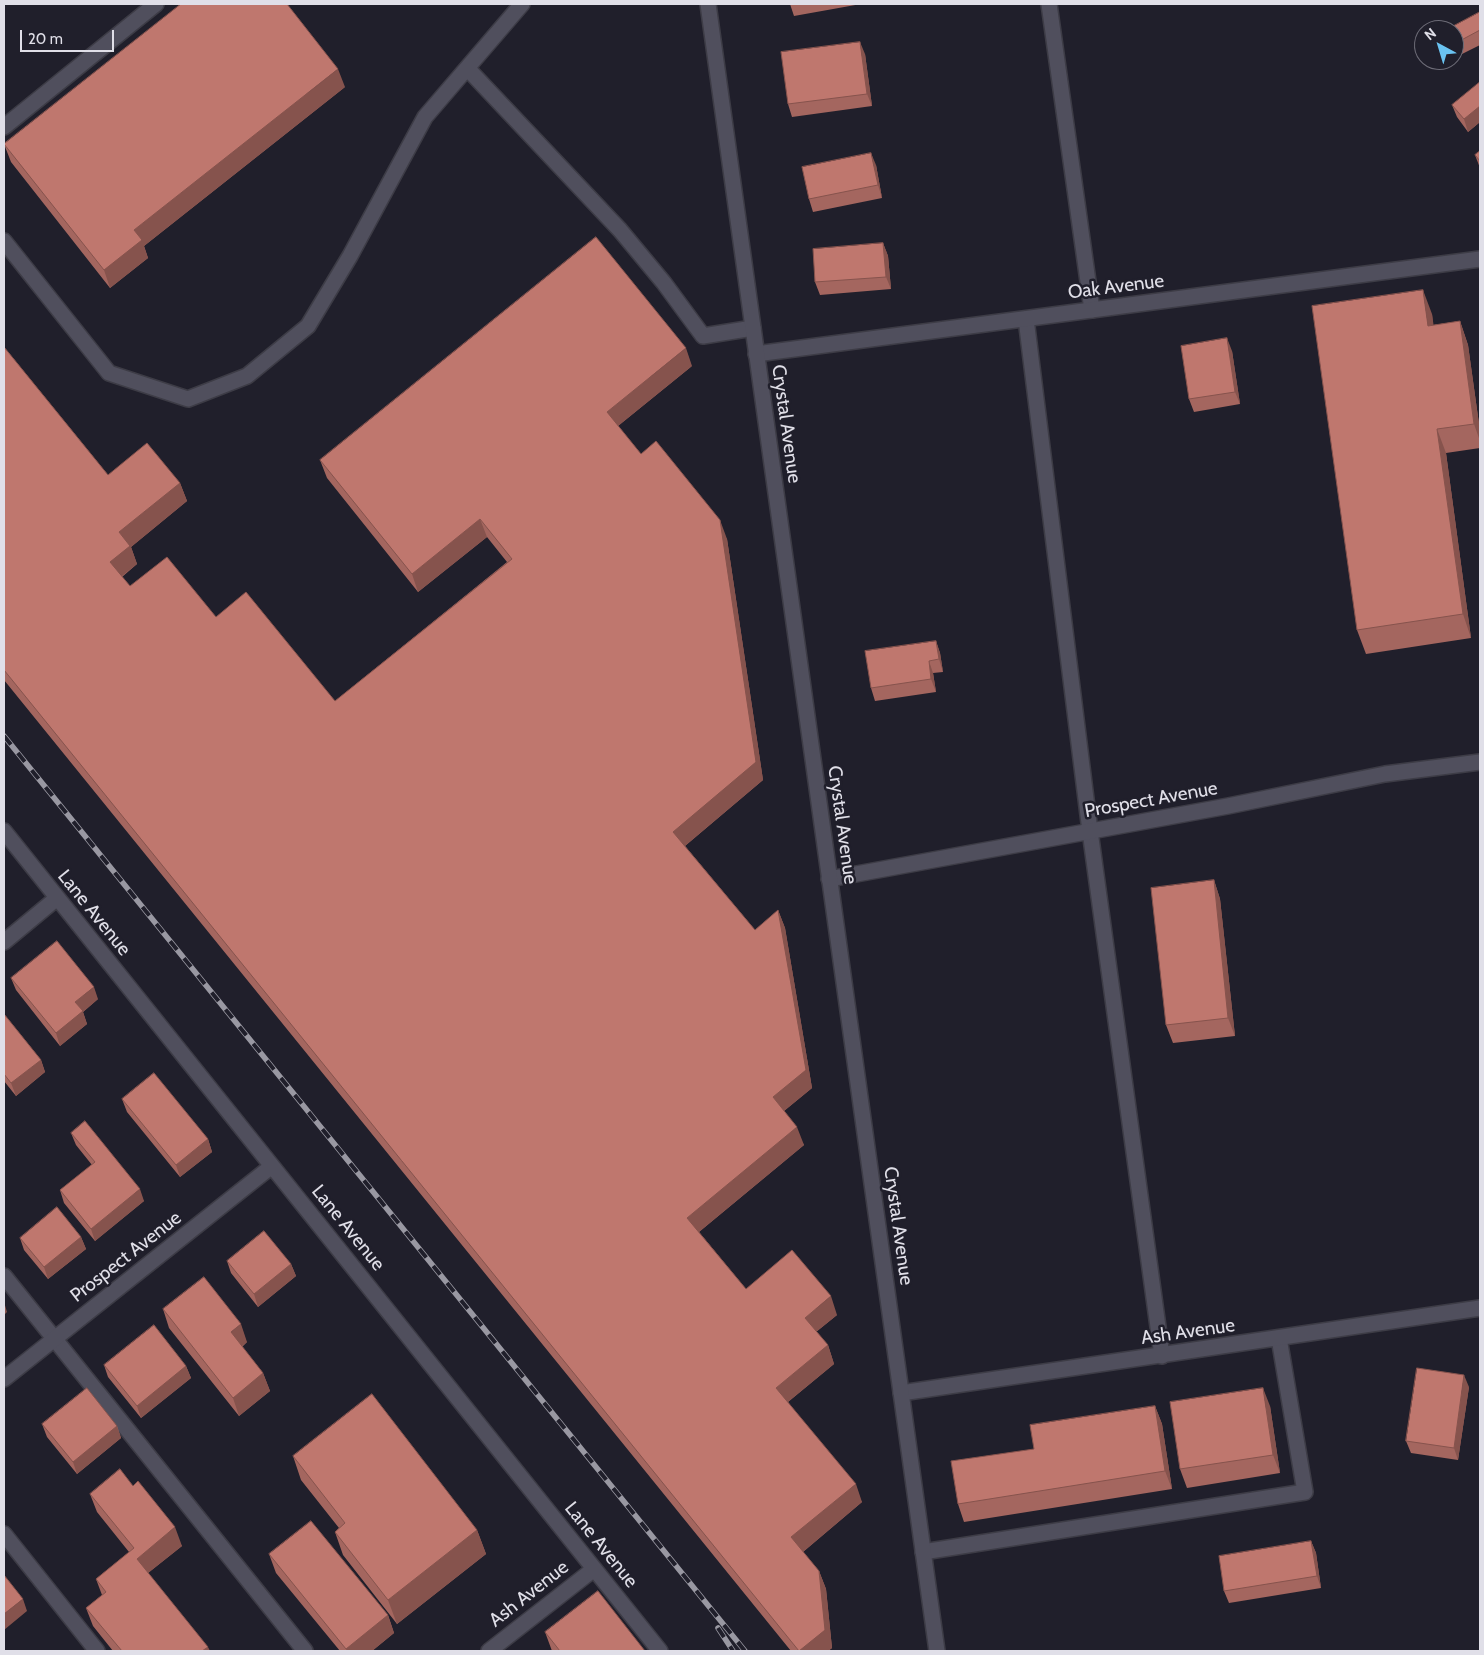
<!DOCTYPE html>
<style>
body{margin:0}
#map{position:relative;width:1484px;height:1655px;overflow:hidden;background:#201f2b;font-family:Cabin,sans-serif}
canvas{display:block}
.frame{position:absolute;inset:0;border:5px solid #e0dfe8;pointer-events:none}
.north{position:absolute;left:1414px;top:20px;width:50px;height:50px;box-sizing:border-box;background:#201f2b;border:1px solid #6d6c77;border-radius:50%;rotate:321deg;font-size:14px;font-weight:700;line-height:20px;text-align:center;color:#e0dfe8}
.north::after{content:'';display:block;margin:auto;width:18px;height:22px;background:#6ac3f1;clip-path:polygon(50% 0,100% 100%,50% 72%,0 100%)}
.scale{position:absolute;left:20px;top:30px;width:94px;height:22px;box-sizing:border-box;border:2px solid #e0dfe8;border-top:0;padding-left:6px;font-size:15px;line-height:18px;white-space:nowrap;color:#e0dfe8;-webkit-text-stroke:4px #201f2b;paint-order:stroke}
</style>
<div id="map">
<canvas width="1484" height="1655"></canvas>
<div class="frame"></div>
<div class="north">N</div>
<div class="scale">20 m</div>
</div>
<script>
const g = document.querySelector('canvas').getContext('2d');
g.lineJoin = 'round';
function trace(path, color, width, dash) { g.strokeStyle = color; g.lineWidth = width; g.lineCap = dash ? 'butt' : 'round'; g.setLineDash(dash || []); g.stroke(path); }
function fill(path, color) { g.fillStyle = color; g.fill(path, 'evenodd'); }
function drawText(font, color, halo, rows, align = 'center') {
  g.font = font + ' Cabin,sans-serif'; g.lineWidth = 5; g.setLineDash([]); g.textBaseline = 'middle'; g.strokeStyle = halo; g.fillStyle = color; for (const [text, x, y, turn = 0] of rows) {
    g.save(); g.translate(x, y); g.rotate((+turn || 0) * Math.PI / 180); g.textAlign = isNaN(turn) ? turn : align; if (halo) g.strokeText(text, 0, 0); g.fillText(text, 0, 0); g.restore();
  }
}
const lane = new Path2D(`
 M1049,4L1092,310
 M467,68L620,230L664,283L703,336L753,328
 M4,241L109,373L188,399L247,376L308,326L350,256L425,117L522,4
 M1026,319L1090,831L1162,1356
 M4,1276L305,1651
 M4,1534L97,1651
 M923,1552L1305,1492L1279,1338`);
const street = new Path2D(`
 M4,127L156,4
 M756,354L1480,259
 M4,831L660,1651
 M829,879L1228,806L1385,774L1480,762
 M4,942L57,898
 M4,1379L272,1166
 M901,1393L1480,1308
 M489,1651L594,1569`);
const secondary = new Path2D(`
 M708,4L937,1651`);
trace(lane, '#3d3c46', 18);
trace(street, '#3d3c46', 18);
trace(secondary, '#3d3c46', 18);
trace(lane, '#504f5d', 15);
trace(street, '#504f5d', 15);
trace(secondary, '#504f5d', 15);
const rail = new Path2D(`
 M4,736L745,1651
 M718,1628L733,1651`);
trace(rail, '#9998a2', 5.5);
trace(rail, '#201f2b', 4, [11]);
fill(new Path2D(`
 M790,4H861L794,16Z
 M1480,12V45L1456,57L1454,53V30Z
 M865,54L872,106L792,117L788,104Z
 M1480,82V122L1468,132L1457,117L1452,105Z
 M345,87L144,246L148,258L110,288L11,162L4,144Z
 M1480,151V168L1475,155Z
 M876,165L882,198L813,212L809,199Z
 M883,243L888,256L891,289L820,295L815,282Z
 M1432,314L1433,325L1460,321L1468,345L1480,431V448L1446,453L1471,638L1366,654L1357,630Z
 M4,347L108,475L180,483L187,501L131,547L137,564L122,577L130,586L216,617L335,701L507,562L487,537L418,592L327,478L320,460L692,366L618,426L641,454L727,539L763,780L685,846L755,930L778,910L785,928L812,1088L784,1111L804,1145L699,1232L746,1289L837,1315L816,1332L828,1345L834,1364L788,1402L862,1502L803,1552L819,1571L826,1589L832,1648L828,1651H791L4,680Z
 M1232,351L1240,404L1194,412L1189,399Z
 M936,641L940,653L943,672L933,673L936,692L875,701L871,688Z
 M1214,880L1220,899L1235,1036L1173,1043L1166,1025Z
 M11,978L98,999L83,1012L87,1024L60,1046L16,990Z
 M4,1014L41,1060L45,1072L16,1096L4,1081Z
 M122,1099L208,1139L212,1152L180,1177L127,1112Z
 M71,1133L144,1201L95,1241L64,1203L60,1190L92,1165L76,1145Z
 M81,1237L86,1249L48,1279L24,1250L20,1238Z
 M227,1261L291,1264L296,1276L258,1307L231,1273Z
 M163,1309L247,1342L242,1347L263,1373L270,1391L239,1416L169,1328Z
 M104,1365L186,1366L191,1378L141,1418L108,1377Z
 M1469,1387L1458,1460L1411,1453L1406,1441Z
 M1155,1406L1162,1424L1172,1489L964,1522L958,1504L1034,1449Z
 M1270,1406L1280,1473L1187,1488L1180,1469Z
 M42,1424L117,1426L121,1438L77,1474L47,1437Z
 M293,1456L477,1530L486,1554L397,1624L343,1555L335,1532L339,1528L301,1480Z
 M133,1486L182,1546L148,1573L210,1651H113L93,1626L86,1608L102,1595L96,1579L129,1552L97,1512L90,1494Z
 M1311,1541L1316,1553L1321,1588L1229,1603L1224,1591Z
 M269,1554L388,1615L394,1633L372,1651H340L276,1573Z
 M545,1632L645,1651H552Z`), '#a4665f');
fill(new Path2D(`
 M860,42L865,54L872,106L867,94Z
 M338,69L345,87L144,246L148,258L110,288L104,270L134,230Z
 M1480,106V122L1468,132L1464,119Z
 M871,153L876,165L882,198L878,185Z
 M883,243L888,256L891,289L886,277Z
 M1423,290L1432,314L1437,349L1428,326Z
 M1460,321L1468,345L1480,431V441L1474,424Z
 M1227,338L1232,351L1240,404L1235,392Z
 M686,348L692,366L613,430L607,412Z
 M1437,429L1446,453L1471,638L1463,614Z
 M180,483L187,501L131,547L137,564L117,580L110,562L119,532Z
 M480,519L487,537L418,592L412,574Z
 M720,520L727,539L763,780L680,850L673,832Z
 M936,641L940,653L943,672L939,659Z
 M929,661L933,673L936,692L931,679Z
 M1214,880L1220,899L1235,1036L1228,1018Z
 M778,910L785,928L812,1088L779,1115L773,1097Z
 M94,987L98,999L83,1012L87,1024L60,1046L56,1033L75,1002Z
 M41,1060L45,1072L16,1096L11,1083Z
 M797,1127L804,1145L694,1236L687,1218Z
 M208,1139L212,1152L180,1177L176,1165Z
 M140,1189L144,1201L95,1241L91,1229Z
 M81,1237L86,1249L48,1279L44,1267Z
 M291,1264L296,1276L258,1307L254,1294Z
 M831,1296L837,1315L811,1336L805,1318Z
 M4,1302L7,1312L4,1315Z
 M241,1324L247,1342L237,1350L231,1332Z
 M828,1345L834,1364L783,1406L776,1388Z
 M186,1366L191,1378L141,1418L137,1406Z
 M263,1373L270,1391L239,1416L233,1398Z
 M1464,1375L1469,1387L1458,1460L1454,1448Z
 M1263,1388L1270,1406L1280,1473L1273,1455Z
 M1155,1406L1162,1424L1172,1489L1165,1471Z
 M117,1426L121,1438L77,1474L73,1462Z
 M856,1484L862,1502L798,1556L791,1537Z
 M175,1527L182,1546L143,1577L137,1559Z
 M477,1530L486,1554L397,1624L388,1600Z
 M1311,1541L1316,1553L1321,1588L1317,1576Z
 M819,1571L826,1589L832,1648L828,1651H799Z
 M23,1599L27,1611L4,1630V1614Z
 M388,1615L394,1633L372,1651H347L346,1649Z
 M208,1647L210,1651H202Z`), '#86534d');
const building = new Path2D(`
 M181,4H287L338,69L134,230L142,240L104,270L4,144Z
 M1480,12V30L1454,44V30H1446Z
 M860,42L867,94L788,104L781,52Z
 M1480,82V106L1464,119L1452,105Z
 M1480,151V161L1475,155Z
 M871,153L878,185L809,199L802,167Z
 M596,237L686,348L607,412L641,454L656,441L720,520L756,762L673,832L755,930L778,910L806,1070L773,1097L797,1127L687,1218L746,1289L792,1250L831,1296L805,1318L828,1345L776,1388L856,1484L791,1537L819,1571L825,1630L799,1651L4,670V347L108,475L147,443L180,483L119,532L130,546L110,562L130,586L167,557L216,617L246,592L335,701L512,559L480,519L412,574L320,460Z
 M883,243L886,277L815,282L813,249Z
 M1423,290L1428,326L1460,321L1474,424L1437,429L1463,614L1357,630L1312,306Z
 M1227,338L1235,392L1189,399L1181,346Z
 M936,641L939,659L929,661L931,679L871,688L865,651Z
 M1214,880L1228,1018L1166,1025L1151,888Z
 M57,941L94,987L75,1002L83,1011L56,1033L11,978Z
 M4,1014L41,1060L11,1083L4,1074Z
 M154,1073L208,1139L176,1165L122,1099Z
 M85,1121L140,1189L91,1229L60,1190L95,1162L71,1133Z
 M57,1207L81,1237L44,1267L20,1238Z
 M264,1231L291,1264L254,1294L227,1261Z
 M204,1277L241,1324L231,1332L263,1373L233,1398L163,1309Z
 M154,1325L186,1366L137,1406L104,1365Z
 M1417,1368L1464,1375L1454,1448L1406,1441Z
 M87,1388L117,1426L73,1462L42,1424Z
 M1263,1388L1273,1455L1180,1469L1170,1402Z
 M372,1394L477,1530L388,1600L335,1532L345,1523L293,1456Z
 M1155,1406L1165,1471L958,1504L951,1461L1034,1449L1030,1425Z
 M120,1469L133,1486L138,1481L175,1527L137,1559L208,1647L202,1651H122L86,1608L106,1592L96,1579L134,1548L90,1494Z
 M311,1521L388,1615L346,1649L269,1554Z
 M1311,1541L1317,1576L1224,1591L1219,1556Z
 M4,1575L23,1599L4,1614Z
 M598,1591L645,1651H560L545,1632Z`);
fill(building, '#bf776e');
trace(building, '#86534d', 1);
drawText('19px', '#e0dfe8', '#201f2b', [
 ["Oak Avenue",1116,287,-7],
 ["Crystal Avenue",786,424,82],
 ["Prospect Avenue",1151,800,-10],
 ["Crystal Avenue",842,825,82],
 ["Lane Avenue",94,913,51],
 ["Crystal Avenue",898,1226,82],
 ["Lane Avenue",348,1228,51],
 ["Prospect Avenue",126,1257,-38],
 ["Ash Avenue",1188,1332,-8],
 ["Lane Avenue",601,1545,51],
 ["Ash Avenue",529,1594,-38]
]);
</script>
